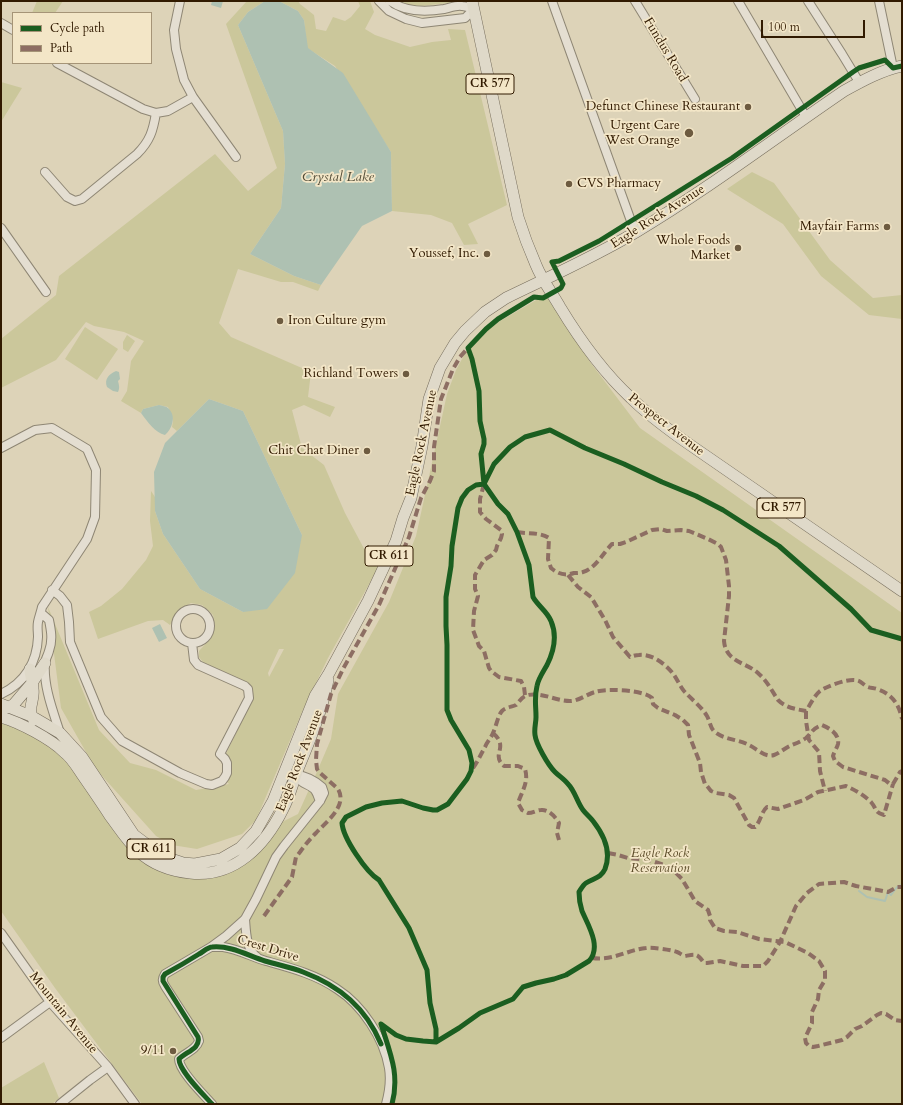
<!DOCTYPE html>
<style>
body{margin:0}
#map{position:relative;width:903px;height:1105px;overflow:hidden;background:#ddd3b8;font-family:Cardo,serif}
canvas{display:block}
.frame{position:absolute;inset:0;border:2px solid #311a00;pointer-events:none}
.legend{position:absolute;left:12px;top:12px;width:140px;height:52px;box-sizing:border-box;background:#f3e6c7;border:1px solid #a59477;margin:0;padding:5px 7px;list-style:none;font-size:12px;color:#311a00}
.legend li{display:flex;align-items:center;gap:8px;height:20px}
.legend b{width:20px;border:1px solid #a59477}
.scale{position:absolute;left:761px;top:20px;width:104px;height:18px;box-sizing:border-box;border:2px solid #311a00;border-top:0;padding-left:5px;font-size:12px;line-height:14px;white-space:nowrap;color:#311a00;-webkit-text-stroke:3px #f3e6c7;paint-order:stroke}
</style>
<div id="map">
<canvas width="903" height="1105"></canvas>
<div class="frame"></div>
<ul class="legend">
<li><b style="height:5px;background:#1b5e20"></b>Cycle path</li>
<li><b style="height:5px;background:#8d6e63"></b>Path</li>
</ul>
<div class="scale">100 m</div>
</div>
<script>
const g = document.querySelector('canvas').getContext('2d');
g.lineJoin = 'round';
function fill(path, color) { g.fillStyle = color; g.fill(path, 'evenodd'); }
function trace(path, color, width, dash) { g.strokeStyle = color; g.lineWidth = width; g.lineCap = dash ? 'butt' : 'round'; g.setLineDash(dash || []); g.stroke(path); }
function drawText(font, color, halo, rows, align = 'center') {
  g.font = font + ' Cardo,serif'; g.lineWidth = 3.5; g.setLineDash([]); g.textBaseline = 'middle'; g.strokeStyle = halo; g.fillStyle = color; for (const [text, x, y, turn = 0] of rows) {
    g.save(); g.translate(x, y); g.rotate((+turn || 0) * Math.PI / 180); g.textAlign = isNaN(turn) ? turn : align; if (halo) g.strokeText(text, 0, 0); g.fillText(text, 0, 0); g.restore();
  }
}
fill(new Path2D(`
 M37,1H63L55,13H32Z
 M247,1H265L248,12L238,25L283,131L285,164L281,208L250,254L294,276L321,285L318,291L293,282H281L238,269L219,323L231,337L311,372L308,397L335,407L330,417L304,405L292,410L302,448L324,465L345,513L369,558L378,568L328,658L302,712L256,820L242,834L197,849L172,845L156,836L95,768L61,708L48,607L99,730L130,763L156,770L196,790L229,784L226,781L231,766L226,754L253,698L250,689L205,665L199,657V651L210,639L215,625L213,615L208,610L202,605L191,603L181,609L170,625L163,620L148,621L98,639L89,612L101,606L122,589L146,560L153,546L150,521L151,491L155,497V511L163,534L200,589L243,612L302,535L243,411L209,399L177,431L172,427L173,421L168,407L159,405L143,409L141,413L121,401L127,391L131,361L144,341L124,332L94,326L86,322L56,360L1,388V339L56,295L59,276L215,154L248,191L277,168L226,24ZM279,649H284L269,677L268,673Z
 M279,1H298L300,4L314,15L316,29L326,31L333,17L345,21L351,17L360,6L358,1H370L374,12L365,29L375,35L410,47L432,42L451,40L448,29L465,30L507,205L468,224L478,244L464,245L452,223L431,215L392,211L391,152L335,66L307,48L304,20L298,11Z
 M401,1H452L449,3L412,7Z
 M1,82L22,88L1,122Z
 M752,172L774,183L830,260L873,298L902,295V319L869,315L821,276L783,224L727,189Z
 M550,292L590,362L640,428L902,613V1104H142L55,988L1,911V723L30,733L63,757L153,862L220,871L282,822L298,814L316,774L331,739L338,694L389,602L416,536L447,394L456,370L468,348L495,324Z
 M85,327L118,349L97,380L65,359Z
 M127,335L135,341L128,352L123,349V342Z
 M44,1062L59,1098L52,1104H1V1088Z`), '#cbc79b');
fill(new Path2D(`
 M212,1H223L221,8L211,5Z
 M265,1H279L298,11L304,20L308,48L343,73L391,152L392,211L362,226L321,285L294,276L250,254L281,208L285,164L283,131L238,25L248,12Z
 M116,371L119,372L120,379L118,381C119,385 120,388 118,392L113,391L107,387C104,379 109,374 116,371Z
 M209,399L243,411L302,535L295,573L267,609L243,612L200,589L163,534L155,511L154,472L165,443Z
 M159,405C162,406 166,406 168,408C177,416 172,429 165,435C155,433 147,421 141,413L143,409Z
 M160,624L167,638L159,642L152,628Z`), '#aec1b2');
trace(new Path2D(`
 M859,891L867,897L885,901L888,892L891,895L897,887L902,885`), '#aec1b2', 2);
const minor = new Path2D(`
 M180,1L174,30L176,49L184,80L193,97L236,157
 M379,1L389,11L406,19L422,23L465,18L474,9
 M390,1C405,12 426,12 444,9C449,8 457,5 462,6C466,6 470,8 474,9
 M552,1L631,221L636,232
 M635,1L695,99
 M738,1L806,117
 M808,1L842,54L859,82
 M879,1L893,68
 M1,23L13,30
 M57,63L143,109L156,113L168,111L193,97
 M45,172L67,197L75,201L82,199L137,154C150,141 153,131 156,113
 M1,228L46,292
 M1,448L35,430L52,428L87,449L96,470L95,517L87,539L42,607C41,612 39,617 38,622C37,627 38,632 38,637C37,662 25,683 1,694
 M52,590L60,596L67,605L69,622L70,642L101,717L122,741L180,773L206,784L212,785L222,781L225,777L227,773V763L225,759L220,754L249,698L248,689L245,686L198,665L194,660L192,643
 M176 626a17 17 0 1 1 34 0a17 17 0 1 1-34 0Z
 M41,613L49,620C51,630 53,640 49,651C48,655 46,658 45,662C43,686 53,711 60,733
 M296,775C303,786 306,782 314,789C317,792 318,797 320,801
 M245,919C246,932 246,949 257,957
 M1,933L50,1002L108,1067L135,1104
 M211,947C215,947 219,947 223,947C238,949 252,957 266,961C291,968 315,974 337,989C362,1005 384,1038 389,1068C391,1080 389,1093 386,1104
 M1,1038L50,1002
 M60,1104L90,1080L108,1067
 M212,1104C204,1095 179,1071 179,1059C185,1053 196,1050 199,1041L198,1037L165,986C162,981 162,979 165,974L211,947L226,936L245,919L256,899L276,857L284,846L320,801L324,793L322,787C314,780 307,776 296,775`);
const major = new Path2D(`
 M472,1L518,217C523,233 529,249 536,265C542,280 552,293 560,307C580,340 603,372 631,398C647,414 665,427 683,440L902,591
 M30,669C30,676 33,682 33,689C35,701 26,709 34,720
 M1,704L31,716L60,733L82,757L134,835L162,856L183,863L195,864L221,859L240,848L256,831L273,801L315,696L328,675L368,601L396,541L403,518L411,498L422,446L429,399L440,368L455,343L465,331L485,312L506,298C549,277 594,257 636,232C708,189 775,138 844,91C862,81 882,70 902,66
 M6,708L10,707L14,704L32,683L45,663
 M1,717C19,722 51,739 64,752C72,758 77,767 83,776C92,789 101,802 110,816C119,828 127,841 138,851C153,865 170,871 190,873C235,878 265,845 283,809C290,796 293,782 298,769C310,740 322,711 328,680`);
trace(minor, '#8e8674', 10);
trace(major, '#766d5c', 12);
trace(minor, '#e4ded1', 8);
trace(major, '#dfd9c9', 11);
trace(new Path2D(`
 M484,484L480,499V512L486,519L501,530L502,534L501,538L497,546L496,550L492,555L484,560L475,575V589L478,596L474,611L473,630L479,646L484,651L489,668L491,671L499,677L521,681L524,687L525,695
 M517,532C528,534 540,532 549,538L548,559L551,568C558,574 565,576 574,573C577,573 580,573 583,572C595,569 604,552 612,544H620L626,542L652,530L661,529L667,531L681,530L689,531L708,539L718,544L721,547L726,560L729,586V596L724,641C726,663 747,662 759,674C767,681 772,691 778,700C786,708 796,709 806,711C810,705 814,696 820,691C827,686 847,679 855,680C861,680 863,685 868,687C871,688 874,688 877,689C892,694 899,704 902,719
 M568,575L578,587L591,597L605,620L613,637L630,657C633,656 636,655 639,655C652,653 668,666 674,675C678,681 680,686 684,691C691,699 701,706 707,716C710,721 710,728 715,732C725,740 738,739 749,745C756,748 765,758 774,755C780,753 786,747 792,745C797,743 802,741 806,738C813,732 811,729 822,725C829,728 840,734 838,744C837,748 834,752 833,756L835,761L843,767L885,780L890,784H893L900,772L902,771
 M806,711V721L809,740L819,752L820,771L825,791
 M493,733C510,748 490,754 504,766H518L525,769C529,782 522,791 518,803L522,810L528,813C533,813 537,810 541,810C549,809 556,818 559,823L557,833L559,840
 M473,768C478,761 481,754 485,747C487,742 491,738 493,733C496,727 498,715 502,711C506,707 512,707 516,705C520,701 522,696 528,695C542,692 556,701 570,701C579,701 587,694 595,692C607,688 644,690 652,698L653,704L658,708L675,715L683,720L688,725L689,735L700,763L701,772L705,784L707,786L711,791L716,793L729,795L734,798L749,825L752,827H755C761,821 761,812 767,807L778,809L804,800L818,792L846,786C855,790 864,795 871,802C877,809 874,812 884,815L893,784
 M608,853L618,855L628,858L649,860L664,865L673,870L682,879L695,901L708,910L710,916V920L715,928L724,931L737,932L759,939L785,942L808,953L819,961L825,971V980L819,990L818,999L812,1012V1023L805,1038L806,1043L809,1046L813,1047L818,1046L842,1040L847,1037L855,1029L862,1026L877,1015L881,1013L886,1014L895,1020L902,1021
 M264,916L292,877L296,857L300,852C305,845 310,839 316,833C326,822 348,806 338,789L319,772L317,769L316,760L317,744L331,694L343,669L379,605L409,537L421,498L430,481L434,471V447L441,399L453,369L460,357L468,348
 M592,958C613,961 627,950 646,948C651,947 673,950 677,952C680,953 681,955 685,956C696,954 697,953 704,963H707L720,961L743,966H763L768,961L780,942L796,906L807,893L819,884L844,882L856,886L888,892L897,887H902`), '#8d6e63', 4, [8, 4]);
trace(new Path2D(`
 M436,1042V1029L430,1003L427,970L409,928L379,880C366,872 343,838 342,823L346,817L366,807L382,803L402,801L423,808L433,810H437L448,804L467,779L471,771L472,763L469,750L451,720L447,710V645L446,626V597L451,566L452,546L458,508L462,498L468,490L476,485L484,484L494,464L510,447L525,437L550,430L585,448L624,464L662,482L696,496L723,510L779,546L851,609L871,630L902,639
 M212,1104C204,1095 179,1071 179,1059C185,1052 201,1049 198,1037L163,981V977L165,974C176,968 188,961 199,954C203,952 208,947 212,947C230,945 249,956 265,961C278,965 291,967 303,972C340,986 366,1008 381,1044
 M392,1104C400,1074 390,1053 381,1024L396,1035L406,1039L423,1041L436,1042L459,1028L480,1013L513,999L523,987L536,983L554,979L566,975L589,961C602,947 588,925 582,911C580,905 579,898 579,892C581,889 583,885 586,883C594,878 601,878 605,869C612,851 604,835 593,821C590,817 586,814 583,810C577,802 575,791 568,784C564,779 559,776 555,772C548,765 536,744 535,735C534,728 536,723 536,717C536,705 534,698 537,686C538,679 543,672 547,665C554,651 557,635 551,621C547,611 538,606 533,597L529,565L517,532L508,514L498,504L484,484L481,454L484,444V439L480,421L479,391L472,359L468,348L486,329L498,319L534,297L543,298L561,288L563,284L552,262L559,261L599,241L732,158L853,72L859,68L885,60L893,68L902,66`), '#1b5e20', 5);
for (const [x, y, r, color] of [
 [748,107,4,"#6d5b40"],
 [689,133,5,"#6d5b40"],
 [569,184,4,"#6d5b40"],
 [887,227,4,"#6d5b40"],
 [738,248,4,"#6d5b40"],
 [487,254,4,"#6d5b40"],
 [280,321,4,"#6d5b40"],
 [406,374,4,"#6d5b40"],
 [367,451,4,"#6d5b40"],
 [173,1051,4,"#6d5b40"]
]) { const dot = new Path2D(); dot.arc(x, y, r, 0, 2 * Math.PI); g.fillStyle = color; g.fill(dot); trace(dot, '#f3e6c7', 1.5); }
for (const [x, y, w] of [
 [490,84,48],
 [781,508,48],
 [389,556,48],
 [151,849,48]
]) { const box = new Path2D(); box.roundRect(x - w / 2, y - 10, w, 20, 3); g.fillStyle = '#f3e6c7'; g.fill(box); trace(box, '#311a00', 1); }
drawText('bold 12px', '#311a00', null, [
 ["CR 577",490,84],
 ["CR 577",781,508],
 ["CR 611",389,556],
 ["CR 611",151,849]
]);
drawText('13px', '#311a00', '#f3e6c7', [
 ["Fundus Road",665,50,59],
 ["Eagle Rock Avenue",658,217,-32],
 ["Prospect Avenue",666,425,38],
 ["Eagle Rock Avenue",422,443,-78],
 ["Eagle Rock Avenue",300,761,-69],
 ["Crest Drive",268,949,17],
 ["Mountain Avenue",63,1013,51]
]);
drawText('13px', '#311a00', '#f3e6c7', [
 ["Defunct Chinese Restaurant",740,107],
 ["Urgent Care",680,126],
 ["West Orange",680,141],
 ["CVS Pharmacy",577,184,"left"],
 ["Mayfair Farms",879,227],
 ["Whole Foods",730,241],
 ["Market",730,256],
 ["Youssef, Inc.",479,254],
 ["Iron Culture gym",288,321,"left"],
 ["Richland Towers",398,374],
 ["Chit Chat Diner",359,451],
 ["9/11",165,1051]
], 'right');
drawText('italic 13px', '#5b4b28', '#f3e6c7', [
 ["Eagle Rock",660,854],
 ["Reservation",660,869]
]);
drawText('italic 14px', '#504a35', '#f3e6c7', [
 ["Crystal Lake",338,178]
]);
</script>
